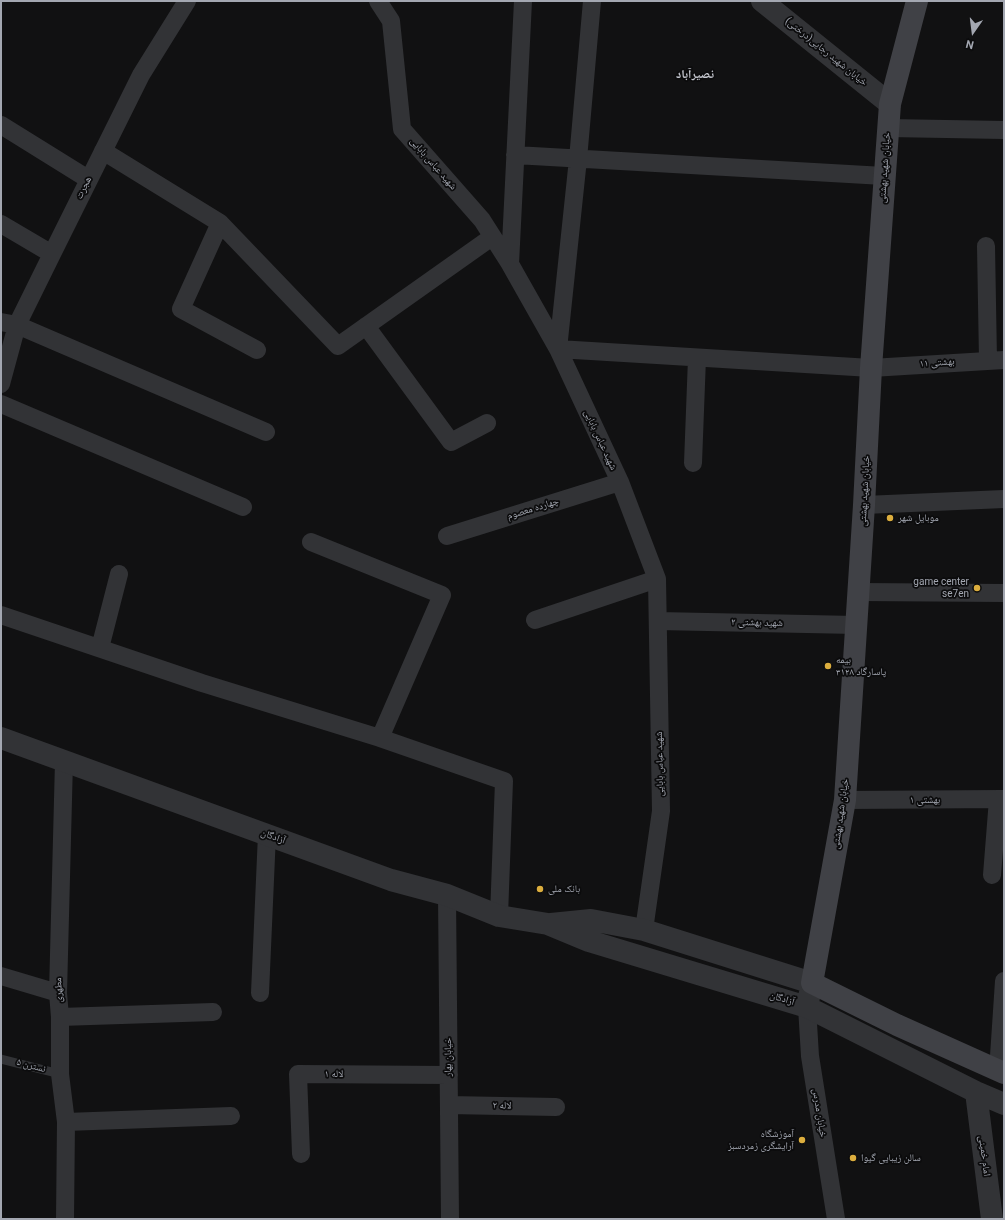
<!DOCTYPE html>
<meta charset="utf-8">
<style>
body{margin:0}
#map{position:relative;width:1005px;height:1220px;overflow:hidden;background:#111112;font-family:Roboto,sans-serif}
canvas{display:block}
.frame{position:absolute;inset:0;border:2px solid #a3a7b1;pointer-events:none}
.north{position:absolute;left:953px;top:12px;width:40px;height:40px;-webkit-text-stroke:3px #0c0c0d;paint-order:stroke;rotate:194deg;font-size:11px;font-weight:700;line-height:16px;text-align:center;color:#a3a7b1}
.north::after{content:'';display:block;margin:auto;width:14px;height:18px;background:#a3a7b1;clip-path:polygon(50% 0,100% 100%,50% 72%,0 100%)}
</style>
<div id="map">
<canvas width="1005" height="1220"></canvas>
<div class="frame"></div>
<div class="north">N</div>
</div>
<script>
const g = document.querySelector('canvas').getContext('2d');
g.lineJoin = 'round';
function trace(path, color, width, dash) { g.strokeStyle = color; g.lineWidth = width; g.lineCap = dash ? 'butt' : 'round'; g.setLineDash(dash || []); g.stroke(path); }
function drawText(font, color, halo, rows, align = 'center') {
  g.font = font + ' Roboto,"Noto Naskh Arabic",sans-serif'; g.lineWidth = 3.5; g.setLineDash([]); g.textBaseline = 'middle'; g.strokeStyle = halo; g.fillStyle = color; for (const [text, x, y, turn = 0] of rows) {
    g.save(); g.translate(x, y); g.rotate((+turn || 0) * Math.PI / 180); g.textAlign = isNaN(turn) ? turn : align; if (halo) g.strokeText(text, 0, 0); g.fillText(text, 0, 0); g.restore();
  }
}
trace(new Path2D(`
 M1,1059L60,1074`), '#323336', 9);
trace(new Path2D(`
 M378,1L391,21L402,129L482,220L510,264L558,349L620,482L657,579L661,811L644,930
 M592,1L578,159L558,349L871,368L1004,360
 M1,125L88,179
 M888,128L1004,130
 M103,151L220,223L338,346L492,237
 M515,155L884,176
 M220,223L181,309L257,350
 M1,224L52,254
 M986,246L988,360
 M510,264L523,1
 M1,322L17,325L266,432
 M366,326L451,442L487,423
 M1,384L17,325L52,254L141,75L187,1
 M1,404L243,507
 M693,463L697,358
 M864,505L1004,499
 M447,536L620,482
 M311,542L442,595L380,738
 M858,592L1004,593
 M1,615L202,683L380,738L504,781L499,916
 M535,620L657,579
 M658,621L856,625
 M100,648L119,574
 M64,761L58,993L60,1017V1074L66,1122L65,1219
 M845,800L1004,799
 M992,875L998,799
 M447,895L450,1219
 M1,976L58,993
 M260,993L267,834
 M807,1007L810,1056L836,1219
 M60,1017L213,1012
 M998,1071L1004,981
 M449,1105L556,1107
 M66,1122L231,1116
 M301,1154L298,1074L449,1075`), '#323336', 18);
trace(new Path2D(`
 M762,1L890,104
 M1,738L391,880L447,895L499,916L548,924L589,941L807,1007L976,1092L1004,1104
 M551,924L591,920L644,930L812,983L808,1002
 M976,1092L992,1219`), '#323336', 22);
trace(new Path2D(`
 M917,1L890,104L871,368L864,505L845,800L812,983L897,1025L1004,1073`), '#404146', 22);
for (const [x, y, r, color] of [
 [890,518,4,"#dcae3e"],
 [977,588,4,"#dcae3e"],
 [828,666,4,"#dcae3e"],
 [540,889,4,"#dcae3e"],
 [802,1140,4,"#dcae3e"],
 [853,1158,4,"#dcae3e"]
]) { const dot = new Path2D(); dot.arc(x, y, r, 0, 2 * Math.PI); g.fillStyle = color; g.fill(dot); trace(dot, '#0c0c0d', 1.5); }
drawText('10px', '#a3a7b1', '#0c0c0d', [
 ["خیابان شهید رجایی(درختی)",826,52,39],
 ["شهید عباس بابایی",433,164,49],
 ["خیابان شهید بهشتی",885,168,-86],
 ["هجرت",84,188,-64],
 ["بهشتی ۱۱",937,363,-4],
 ["شهید عباس بابایی",600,440,65],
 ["خیابان شهید بهشتی",865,491,-87],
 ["چهارده معصوم",533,509,-17],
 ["شهید بهشتی ۲",757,623,1],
 ["شهید عباس بابایی",660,764,-91],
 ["بهشتی ۱",925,800],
 ["خیابان شهید بهشتی",841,814,-82],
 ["آزادگان",273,837,20],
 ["مطهری",59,990,-91],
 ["آزادگان",782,999,17],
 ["خیابان بهار",448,1057,-90],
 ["نسترن ۵",31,1066,15],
 ["لاله ۱",334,1074],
 ["لاله ۲",502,1106,1],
 ["خیابان مدرس",819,1113,81],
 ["امام خمینی",984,1156,83]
]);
drawText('10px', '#a3a7b1', '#0c0c0d', [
 ["موبایل شهر",898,518],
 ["game center",969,582,"right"],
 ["se7en",969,594,"right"],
 ["بیمه",836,660],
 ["پاسارگاد ۳۱۲۸",836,672],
 ["بانک ملی",548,889],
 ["آموزشگاه",794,1134,"right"],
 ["آرایشگری زمردسبز",794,1146,"right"],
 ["سالن زیبایی گیوا",861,1158]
], 'left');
drawText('bold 12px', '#c4c6ce', '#0c0c0d', [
 ["نصیرآباد",695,75]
]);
</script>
